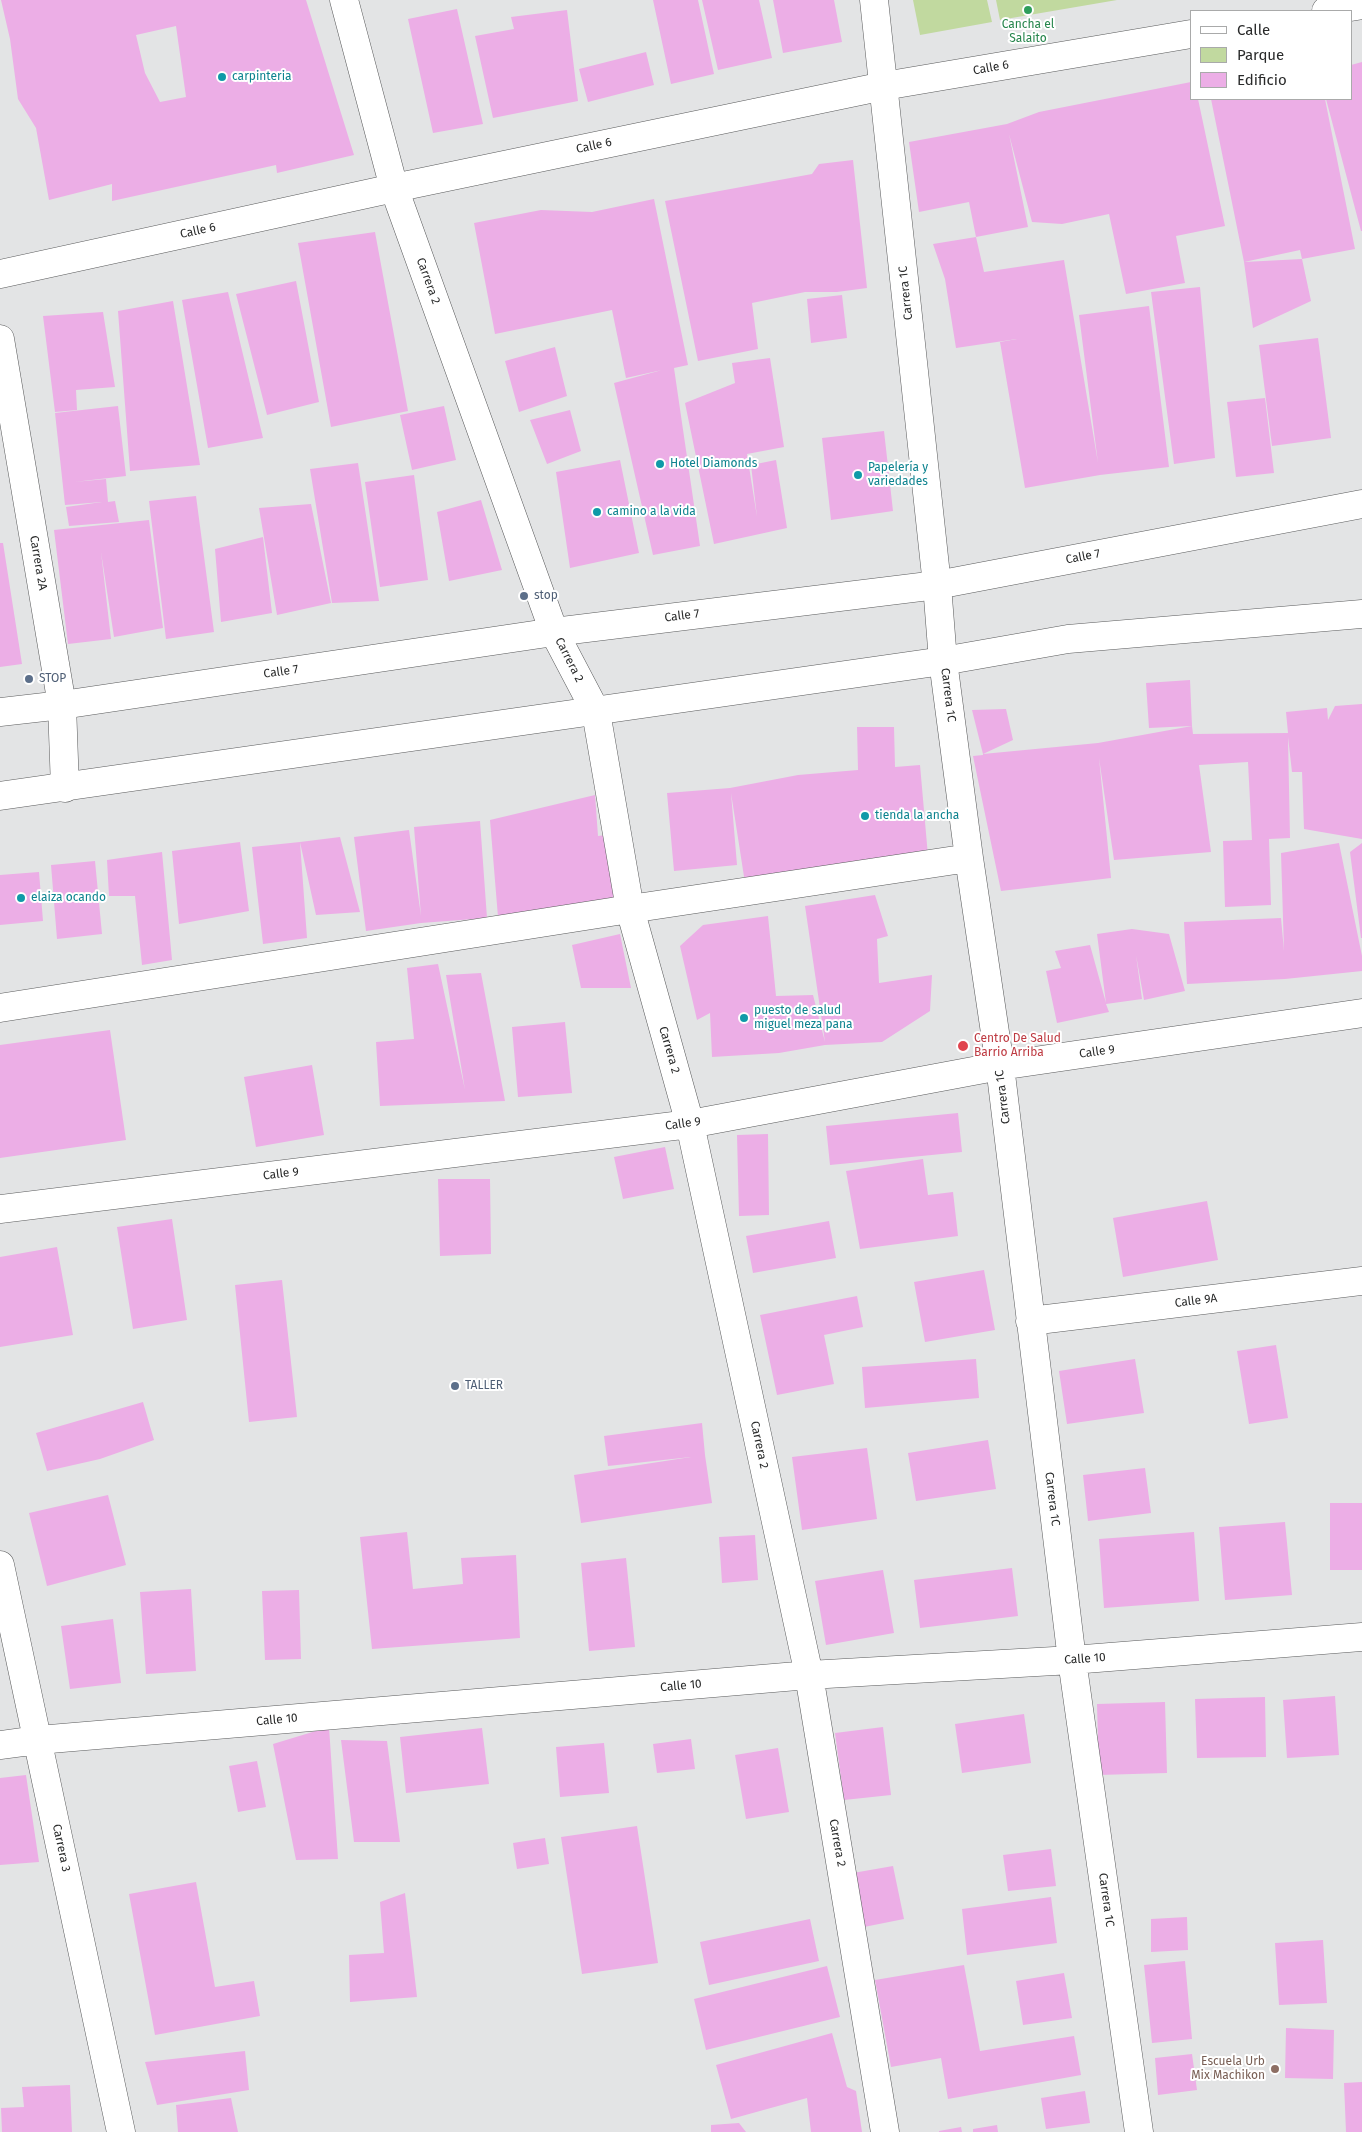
<!DOCTYPE html>
<meta charset="utf-8">
<style>
body{margin:0}
#map{position:relative;width:1362px;height:2132px;overflow:hidden;background:#e3e4e5;font-family:"Fira Sans",sans-serif}
canvas{display:block}
.legend{position:absolute;left:1190px;top:10px;width:162px;height:90px;box-sizing:border-box;background:#fff;border:1px solid #a9aaaa;margin:0;padding:6px 9px;list-style:none;font-size:15px;color:#292a2a}
.legend li{display:flex;align-items:center;gap:10px;height:25px}
.legend b{width:25px;border:1px solid #a9aaaa}
</style>
<div id="map">
<canvas width="1362" height="2132"></canvas>
<ul class="legend">
<li><b style="height:6px;background:#fff"></b>Calle</li>
<li><b style="height:14px;background:#c1d99f"></b>Parque</li>
<li><b style="height:14px;background:#ecaee6"></b>Edificio</li>
</ul>
</div>
<script>
const g = document.querySelector('canvas').getContext('2d');
g.lineJoin = 'round';
function fill(path, color) { g.fillStyle = color; g.fill(path, 'evenodd'); }
function trace(path, color, width, dash) { g.strokeStyle = color; g.lineWidth = width; g.lineCap = dash ? 'butt' : 'round'; g.setLineDash(dash || []); g.stroke(path); }
function drawText(font, color, halo, rows, align = 'center') {
  g.font = font + ' "Fira Sans",sans-serif'; g.lineWidth = 4; g.setLineDash([]); g.textBaseline = 'middle'; g.strokeStyle = halo; g.fillStyle = color; for (const [text, x, y, turn = 0] of rows) {
    g.save(); g.translate(x, y); g.rotate((+turn || 0) * Math.PI / 180); g.textAlign = isNaN(turn) ? turn : align; if (halo) g.strokeText(text, 0, 0); g.fillText(text, 0, 0); g.restore();
  }
}
fill(new Path2D(`
 M913,0H987L992,22L920,35Z
 M996,0H1117L1000,20Z`), '#c1d99f');
fill(new Path2D(`
 M1,0H306L354,155L277,173L276,165L112,201V184L49,200L36,128L18,99L10,39ZM176,26L186,97L160,102L145,73L136,35Z
 M653,0H698L714,74L671,84Z
 M702,0H759L772,58L718,70Z
 M773,0H834L842,42L783,53Z
 M457,9L483,124L433,133L408,19Z
 M567,10L578,101L493,118L475,36L514,29L511,17Z
 M646,52L654,85L588,102L579,69Z
 M1362,62V231H1361L1326,99H1351V65Z
 M1191,82V99H1198L1225,226L1176,236L1185,283L1126,294L1109,214L1062,224L1032,222L1009,134L1028,227L976,237L969,202L919,212L909,142L1007,124L1039,112Z
 M1211,99H1325L1355,249L1302,259L1300,250L1244,262Z
 M853,160L867,288L837,292H805L752,303L758,349L698,361L665,201L812,174L819,164Z
 M654,199L688,365L674,368L700,546L653,555L614,383L662,370L626,378L612,310L495,334L474,223L541,210L592,212Z
 M375,232L408,411L331,427L298,243Z
 M976,237L984,272L1064,260L1098,463L1079,315L1149,306L1169,467L1100,475L1025,488L1000,342L1017,339L956,348L945,279L933,244Z
 M1302,259L1311,301L1253,328L1244,262Z
 M296,281L319,402L267,415L236,294Z
 M1200,287L1215,458L1174,464L1151,292Z
 M228,292L263,438L208,448L182,300Z
 M842,295L847,338L811,343L807,299Z
 M173,301L200,465L130,471L118,311Z
 M103,312L115,387L76,390L77,410L55,412L43,316Z
 M1318,338L1331,438L1272,446L1259,345Z
 M555,347L567,396L519,412L505,361Z
 M770,358L784,447L747,454L757,517L751,465L776,460L787,528L714,544L685,403L735,383L732,363Z
 M1265,398L1274,473L1236,477L1227,402Z
 M118,406L126,476L74,482L106,479L108,502L115,501L119,522L69,526L66,507L102,502L65,505L55,413Z
 M444,406L456,460L412,470L400,415Z
 M570,410L581,451L547,464L530,420Z
 M884,431L893,511L831,520L822,438Z
 M620,460L639,553L570,568L556,472Z
 M358,463L379,601L332,603L310,469Z
 M414,475L428,580L380,587L365,482Z
 M196,496L214,632L166,639L149,501Z
 M481,500L502,570L449,581L437,512Z
 M311,504L331,603L277,615L259,508Z
 M149,520L163,628L114,637L101,552L111,639L68,644L54,530Z
 M263,537L272,613L221,622L215,549Z
 M0,543H3L22,664L0,667Z
 M1190,680L1192,726L1149,728L1146,683Z
 M1362,704V839L1304,829L1302,772H1292L1288,737L1290,838L1269,839L1271,905L1225,907L1223,841L1252,840L1248,762L1199,765L1211,852L1114,860L1099,758L1111,878L1001,891L973,756L983,755V754L1098,743L1192,726L1193,734L1288,733L1286,712L1327,708L1328,720L1335,706Z
 M1006,709L1013,740L983,754L972,710Z
 M857,727H894L895,767L920,765L928,856L745,883L731,793L737,865L674,871L667,793L730,788L798,775L858,770Z
 M595,795L598,836L615,834L616,905L498,917L490,820Z
 M480,821L487,918L421,923L366,931L354,837L409,830L421,916L414,827Z
 M340,837L360,912L316,915L300,842Z
 M240,842L249,911L179,924L172,851Z
 M300,842L307,938L263,944L252,847Z
 M1339,843L1362,956V971L1285,979L1187,984L1184,922L1281,918L1284,951L1281,853Z
 M1362,843V938H1361L1350,852Z
 M162,852L172,960L142,965L135,896H109L107,860Z
 M95,861L102,934L57,939L51,865Z
 M39,872L43,921L0,925V875Z
 M875,895L888,936L877,939L879,983L932,975L930,1011L882,1042L825,1045L779,1053L712,1057L710,1013L697,1020L680,946L703,925L768,916L776,996L813,995L825,1042L805,906Z
 M1132,929L1169,934L1185,991L1144,1000L1136,955L1142,999L1106,1004L1109,1012L1057,1023L1046,971L1061,968L1055,951L1090,945L1106,1003L1097,934Z
 M620,934L631,988H581L572,945Z
 M438,964L465,1090L446,975L481,973L505,1101L380,1106L376,1042L414,1039L407,968Z
 M565,1022L572,1093L518,1097L512,1027Z
 M110,1030L126,1140L0,1158V1045Z
 M312,1065L324,1135L256,1147L244,1077Z
 M958,1113L962,1152L830,1165L826,1126Z
 M768,1134L769,1215L739,1216L737,1135Z
 M665,1147L674,1189L623,1199L614,1157Z
 M923,1159L928,1195L953,1192L958,1236L860,1249L846,1171Z
 M438,1179H490L491,1254L440,1256Z
 M1207,1201L1218,1260L1123,1277L1113,1218Z
 M172,1219L187,1320L133,1329L117,1227Z
 M829,1221L836,1258L753,1273L746,1236Z
 M57,1247L73,1335L0,1347V1257Z
 M984,1270L995,1330L925,1342L914,1282Z
 M282,1280L297,1417L249,1422L235,1285Z
 M857,1296L863,1327L824,1335L834,1384L777,1395L760,1315Z
 M1276,1345L1288,1418L1249,1424L1237,1351Z
 M976,1359L979,1398L865,1408L862,1367Z
 M1135,1359L1144,1413L1067,1424L1059,1371Z
 M143,1402L154,1440L100,1459L47,1471L36,1433Z
 M702,1423L705,1455L712,1503L581,1523L574,1475L691,1457L608,1466L604,1436Z
 M988,1440L996,1489L916,1501L908,1453Z
 M867,1448L877,1519L802,1530L792,1457Z
 M1145,1468L1151,1513L1088,1521L1083,1475Z
 M108,1495L126,1565L47,1586L29,1513Z
 M1330,1503H1362V1570H1330Z
 M1285,1522L1292,1595L1225,1600L1219,1527Z
 M407,1532L413,1589L463,1584L461,1558L516,1555L520,1638L372,1649L360,1537Z
 M1194,1532L1199,1601L1104,1608L1099,1539Z
 M755,1535L758,1580L722,1583L719,1537Z
 M626,1558L635,1647L589,1651L581,1563Z
 M1012,1568L1018,1616L920,1628L914,1580Z
 M883,1570L894,1633L826,1645L815,1581Z
 M191,1589L196,1671L146,1674L140,1592Z
 M299,1590L301,1659L265,1660L262,1591Z
 M113,1619L121,1683L70,1689L61,1626Z
 M1335,1696L1339,1755L1287,1758L1283,1700Z
 M1265,1697L1266,1757L1197,1758L1195,1699Z
 M1165,1702L1167,1773L1099,1775L1097,1704Z
 M1024,1714L1031,1763L962,1773L955,1724Z
 M329,1727L338,1859L296,1860L273,1744Z
 M883,1727L891,1795L844,1800L835,1733Z
 M482,1728L489,1784L406,1793L400,1737Z
 M691,1739L695,1769L657,1773L653,1744Z
 M341,1740L387,1741L400,1842H354Z
 M604,1743L609,1793L560,1797L556,1747Z
 M778,1748L789,1812L746,1819L735,1755Z
 M257,1761L266,1807L238,1812L229,1766Z
 M26,1775L39,1862L0,1865V1778Z
 M637,1826L658,1963L582,1974L561,1837Z
 M545,1838L549,1864L517,1869L513,1843Z
 M1051,1849L1056,1886L1008,1891L1003,1855Z
 M893,1866L904,1919L864,1927L853,1873Z
 M196,1882L215,1987L254,1981L260,2016L155,2035L129,1894Z
 M405,1893L417,1997L350,2002L349,1955L384,1953L380,1902Z
 M1051,1897L1057,1943L967,1955L962,1909Z
 M1187,1917L1188,1950L1151,1952V1919Z
 M810,1919L819,1961L709,1985L700,1942Z
 M1323,1940L1327,2003L1279,2005L1275,1943Z
 M1185,1961L1192,2039L1152,2043L1144,1965Z
 M964,1965L980,2051L1074,2036L1081,2075L948,2099L941,2058L891,2067L875,1980Z
 M827,1966L840,2017L706,2050L694,1999Z
 M1064,1973L1072,2018L1023,2025L1016,1981Z
 M1286,2028L1334,2030L1333,2079L1285,2078Z
 M832,2033L847,2087L856,2091L862,2132H811L807,2098L731,2119L716,2065Z
 M245,2051L249,2090L157,2105L145,2062Z
 M1192,2054L1197,2090L1158,2095L1155,2058Z
 M1362,2082V2132H1346L1344,2083Z
 M70,2085L72,2132H2L1,2108L24,2107L22,2087Z
 M1085,2091L1090,2123L1046,2129L1041,2098Z
 M231,2098L238,2132H178L176,2105Z
 M739,2123L746,2132H711V2125Z
 M997,2125L998,2132H973V2129Z
 M961,2127L962,2132H939V2131Z`), '#ecaee6');
const minor = new Path2D(`
 M344,0L394,188L554,632L596,712L630,909L690,1124L809,1675L885,2132
 M874,0L937,585L943,661L969,858L1000,1066L1072,1660L1139,2132
 M1326,11L1362,5
 M0,274L394,188L884,86L1191,34
 M0,339L62,705L65,788
 M0,1008L630,909L969,858
 M0,1209L690,1124L1000,1066L1362,1013
 M1030,1321L1362,1281
 M0,1565L121,2132
 M0,1745L38,1740L809,1675L1072,1660L1362,1637`);
const tertiary = new Path2D(`
 M0,712L62,705L554,632L937,585L1362,504
 M0,796L943,661L1068,639L1362,614`);
trace(minor, '#5a5b5c', 29);
trace(tertiary, '#5a5b5c', 29);
trace(minor, '#fff', 28);
trace(tertiary, '#fff', 28);
for (const [x, y, r, color] of [
 [1028,10,5,"#2e9e5b"],
 [222,77,5,"#0f9aa8"],
 [660,464,5,"#0f9aa8"],
 [858,475,5,"#0f9aa8"],
 [597,512,5,"#0f9aa8"],
 [524,596,5,"#5c6f8a"],
 [29,679,5,"#5c6f8a"],
 [865,816,5,"#0f9aa8"],
 [21,898,5,"#0f9aa8"],
 [744,1018,5,"#0f9aa8"],
 [963,1046,6,"#e0444e"],
 [455,1386,5,"#5c6f8a"],
 [1275,2069,5,"#8d6e63"]
]) { const dot = new Path2D(); dot.arc(x, y, r, 0, 2 * Math.PI); g.fillStyle = color; g.fill(dot); trace(dot, '#fff', 2); }
drawText('12px', '#27864d', '#fff', [
 ["Cancha el",1028,25],
 ["Salaito",1028,39]
]);
drawText('12px', '#292a2a', '#fff', [
 ["Calle 6",991,68,-10],
 ["Calle 6",594,146,-12],
 ["Calle 6",198,231,-12],
 ["Carrera 2",428,281,70],
 ["Carrera 1C",906,293,-96],
 ["Calle 7",1083,557,-11],
 ["Carrera 2A",38,563,80],
 ["Calle 7",682,616,-7],
 ["Carrera 2",569,660,63],
 ["Calle 7",281,672,-8],
 ["Carrera 1C",948,695,83],
 ["Carrera 2",669,1050,74],
 ["Calle 9",1097,1052,-8],
 ["Carrera 1C",1003,1097,-97],
 ["Calle 9",683,1124,-8],
 ["Calle 9",281,1174,-7],
 ["Calle 9A",1196,1301,-7],
 ["Carrera 2",759,1445,78],
 ["Carrera 1C",1052,1499,83],
 ["Calle 10",1085,1659,-4],
 ["Calle 10",681,1686,-5],
 ["Calle 10",277,1720,-5],
 ["Carrera 2",837,1843,80],
 ["Carrera 3",61,1848,78],
 ["Carrera 1C",1106,1900,82]
]);
drawText('12px', '#0d838f', '#fff', [
 ["carpinteria",232,77],
 ["Hotel Diamonds",670,464],
 ["Papelería y",868,468],
 ["variedades",868,482],
 ["camino a la vida",607,512],
 ["tienda la ancha",875,816],
 ["elaiza ocando",31,898],
 ["puesto de salud",754,1011],
 ["miguel meza pana",754,1025]
], 'left');
drawText('12px', '#4e5e75', '#fff', [
 ["stop",534,596],
 ["STOP",39,679],
 ["TALLER",465,1386]
], 'left');
drawText('12px', '#be3a42', '#fff', [
 ["Centro De Salud",974,1039],
 ["Barrio Arriba",974,1053]
], 'left');
drawText('12px', '#785e54', '#fff', [
 ["Escuela Urb",1265,2062],
 ["Mix Machikon",1265,2076]
], 'right');
</script>
